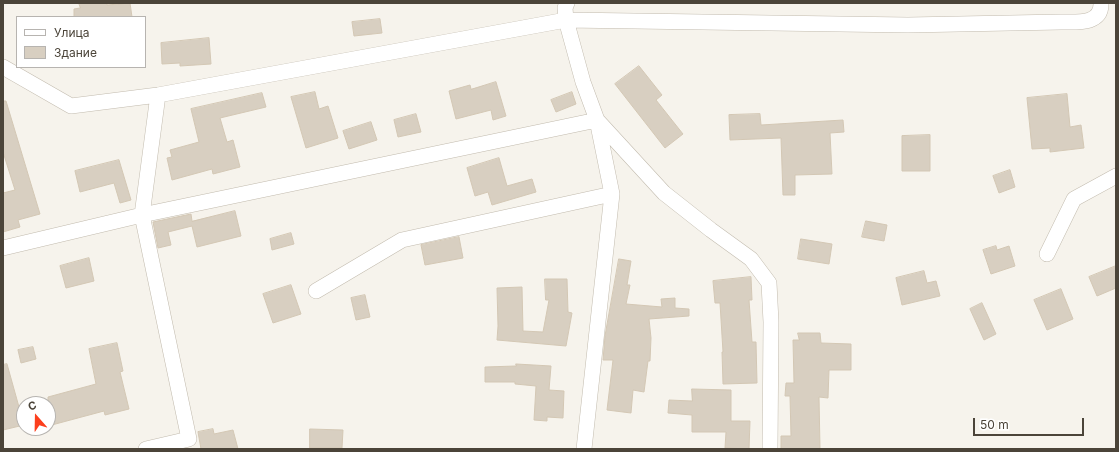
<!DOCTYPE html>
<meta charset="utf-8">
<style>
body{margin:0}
#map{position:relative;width:1119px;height:452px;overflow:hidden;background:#f6f3ec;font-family:Inter,sans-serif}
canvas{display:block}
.frame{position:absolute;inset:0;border:4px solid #4b4439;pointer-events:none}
.legend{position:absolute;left:16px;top:16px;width:130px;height:52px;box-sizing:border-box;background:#fff;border:1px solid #b7b4b0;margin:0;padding:5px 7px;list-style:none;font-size:12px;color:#4b4439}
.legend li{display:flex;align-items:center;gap:8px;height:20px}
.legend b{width:20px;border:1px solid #b7b4b0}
.north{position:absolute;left:16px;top:396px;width:40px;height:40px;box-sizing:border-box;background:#fff;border:1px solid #b7b4b0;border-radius:50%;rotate:340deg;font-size:11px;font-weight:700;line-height:16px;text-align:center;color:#4b4439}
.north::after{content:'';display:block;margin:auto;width:14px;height:18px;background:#fc3f1d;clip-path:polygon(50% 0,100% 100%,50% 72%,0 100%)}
.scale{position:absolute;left:973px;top:418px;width:111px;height:18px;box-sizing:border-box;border:2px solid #4b4439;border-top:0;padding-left:5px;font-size:12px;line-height:14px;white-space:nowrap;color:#4b4439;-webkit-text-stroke:3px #fff;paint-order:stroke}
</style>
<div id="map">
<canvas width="1119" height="452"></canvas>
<div class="frame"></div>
<ul class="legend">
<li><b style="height:5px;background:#fff"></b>Улица</li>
<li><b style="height:11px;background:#d8cfc1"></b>Здание</li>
</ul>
<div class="north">С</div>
<div class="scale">50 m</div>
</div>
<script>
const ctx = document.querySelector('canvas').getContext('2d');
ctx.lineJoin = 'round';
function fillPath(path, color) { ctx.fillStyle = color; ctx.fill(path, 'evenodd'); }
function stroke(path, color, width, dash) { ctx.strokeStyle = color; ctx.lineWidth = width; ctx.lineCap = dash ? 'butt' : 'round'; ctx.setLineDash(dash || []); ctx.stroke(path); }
const building = new Path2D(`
 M 79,3 L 107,3 L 107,5 L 130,3 L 132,17 L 74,17 L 74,9 L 80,8 Z
 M 380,19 L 382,33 L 354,36 L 352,22 Z
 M 209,38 L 211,64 L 180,66 L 180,63 L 162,64 L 161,43 Z
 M 639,66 L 662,95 L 656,100 L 683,134 L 665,148 L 615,84 Z
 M 496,82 L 506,116 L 493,120 L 491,110 L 456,119 L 449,91 L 470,85 L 471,89 Z
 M 315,92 L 319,109 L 328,106 L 338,138 L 306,148 L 291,97 Z
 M 572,92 L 576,104 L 556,112 L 551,100 Z
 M 262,93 L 266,107 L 220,118 L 227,142 L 233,140 L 240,167 L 213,174 L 212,169 L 172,180 L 167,158 L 172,157 L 170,150 L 199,142 L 191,109 Z
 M 1067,94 L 1070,127 L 1081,125 L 1084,148 L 1050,152 L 1050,148 L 1032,149 L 1027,98 Z
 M 3,101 L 6,101 L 40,214 L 18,220 L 20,227 L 3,232 L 3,193 L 15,190 L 3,152 Z
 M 416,114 L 421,132 L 398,137 L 394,120 Z
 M 760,114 L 761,125 L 843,120 L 844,132 L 830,133 L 832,174 L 795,175 L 795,195 L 783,195 L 781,138 L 730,140 L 729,115 Z
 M 371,122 L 377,140 L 349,149 L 343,131 Z
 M 930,135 L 930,171 L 902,171 L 902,136 Z
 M 499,158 L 507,186 L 532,179 L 536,192 L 492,205 L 488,192 L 475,196 L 467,168 Z
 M 119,160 L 131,200 L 120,203 L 114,183 L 80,192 L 75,171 Z
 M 1010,170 L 1015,187 L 999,193 L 993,176 Z
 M 235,211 L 241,236 L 197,247 L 192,226 L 168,232 L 171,245 L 158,248 L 153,222 L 191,214 L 192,221 Z
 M 866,221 L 887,225 L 884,241 L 862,237 Z
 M 291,233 L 294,244 L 272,250 L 270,239 Z
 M 459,237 L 463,258 L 425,265 L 421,245 Z
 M 801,239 L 832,244 L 829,264 L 798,259 Z
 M 996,246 L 997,250 L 1009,246 L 1015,266 L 991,274 L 983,250 Z
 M 89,258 L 94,281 L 66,288 L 60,266 Z
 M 619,259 L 631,261 L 627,285 L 630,285 L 626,304 L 662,307 L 661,299 L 675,298 L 675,308 L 689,309 L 689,316 L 649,319 L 651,338 L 650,361 L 648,361 L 644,392 L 633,390 L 631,413 L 607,410 L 613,360 L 603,360 L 605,336 Z
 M 1116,266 L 1116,288 L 1097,296 L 1089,277 Z
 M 924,271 L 927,283 L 936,281 L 940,296 L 902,305 L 896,278 Z
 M 751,277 L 752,300 L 749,300 L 752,342 L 756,342 L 757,383 L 723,384 L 722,352 L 723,352 L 720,303 L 715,303 L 713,281 Z
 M 545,279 L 567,279 L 568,312 L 572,313 L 566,346 L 497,340 L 498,326 L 497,288 L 522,287 L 523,331 L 543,332 L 549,300 L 546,300 Z
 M 291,285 L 301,314 L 273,323 L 263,294 Z
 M 1061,289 L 1073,319 L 1047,330 L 1034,300 Z
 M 365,295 L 370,317 L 356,320 L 351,298 Z
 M 982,303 L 996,334 L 984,340 L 970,309 Z
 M 798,333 L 820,333 L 821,343 L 851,344 L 851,370 L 829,370 L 828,398 L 819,397 L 820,449 L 781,449 L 781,436 L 791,436 L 790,396 L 785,396 L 786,383 L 794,383 L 793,340 L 799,340 Z
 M 117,343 L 123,371 L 120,372 L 129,409 L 105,415 L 104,411 L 48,426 L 48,397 L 96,384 L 89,349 Z
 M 33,347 L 36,359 L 21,363 L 18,350 Z
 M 7,364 L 24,425 L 3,430 L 3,365 Z
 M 516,364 L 551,366 L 549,390 L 564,391 L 563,418 L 547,417 L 547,421 L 534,420 L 536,386 L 515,384 L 515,382 L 485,382 L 485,367 L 516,366 Z
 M 692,389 L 731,390 L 731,421 L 750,421 L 749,449 L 725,448 L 726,432 L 692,432 L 692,415 L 668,413 L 669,400 L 692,401 Z
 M 213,429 L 214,434 L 233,430 L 238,449 L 201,449 L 198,432 Z
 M 310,429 L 343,430 L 342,448 L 310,448 Z`);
fillPath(building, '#d8cfc1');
stroke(building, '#d3c7b4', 1);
const minor = new Path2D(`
 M 567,3 L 565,8 L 566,20 L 583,82 L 597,120 L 664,193 L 711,230 L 751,259 L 769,283 L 771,322 L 770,449
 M 3,67 L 71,106 L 158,95 L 566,20 L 908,25 L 1061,22 C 1076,22 1102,25 1101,3
 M 3,248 L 142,215 L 597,120 L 612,194 L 584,449
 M 1047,254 L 1074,199 L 1116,176
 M 316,291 L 402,240 L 612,194
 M 146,449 L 189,439 L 142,215 L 158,95`);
stroke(minor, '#c2bbae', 16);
stroke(minor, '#fff', 15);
</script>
